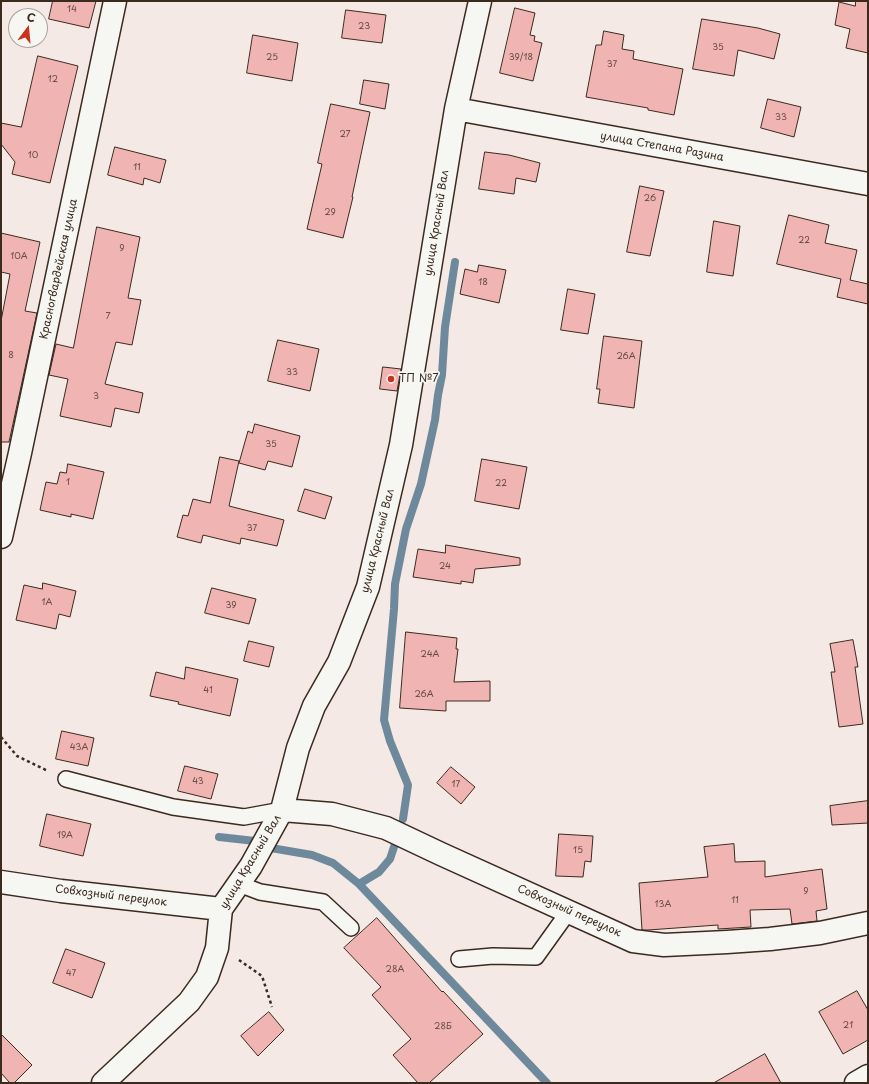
<!DOCTYPE html>
<meta charset="utf-8">
<style>
body{margin:0}
#map{position:relative;width:869px;height:1084px;overflow:hidden;background:#f5e9e5;font-family:"Playpen Sans",sans-serif}
canvas{display:block}
.frame{position:absolute;inset:0;border:2px solid #3b2a1e;pointer-events:none}
.north{position:absolute;left:8px;top:8px;width:40px;height:40px;box-sizing:border-box;background:#f6f6f2;border:1px solid #aba49d;border-radius:50%;rotate:16deg;font-size:11px;font-weight:700;line-height:16px;text-align:center;color:#3b2a1e}
.north::after{content:'';display:block;margin:auto;width:14px;height:18px;background:#c8321e;clip-path:polygon(50% 0,100% 100%,50% 72%,0 100%)}
</style>
<div id="map">
<canvas width="869" height="1084"></canvas>
<div class="frame"></div>
<div class="north">С</div>
</div>
<script>
const ctx = document.querySelector('canvas').getContext('2d');
ctx.lineJoin = 'round';
function stroke(path, color, width, dash) { ctx.strokeStyle = color; ctx.lineWidth = width; ctx.lineCap = dash ? 'butt' : 'round'; ctx.setLineDash(dash || []); ctx.stroke(path); }
function fillPath(path, color) { ctx.fillStyle = color; ctx.fill(path, 'evenodd'); }
function drawText(font, color, halo, rows, align = 'center') {
  ctx.font = font + ' "Playpen Sans",sans-serif'; ctx.lineWidth = 3.5; ctx.setLineDash([]); ctx.textBaseline = 'middle'; ctx.strokeStyle = halo; ctx.fillStyle = color; for (const [text, x, y, turn = 0] of rows) {
    ctx.save(); ctx.translate(x, y); ctx.rotate((+turn || 0) * Math.PI / 180); ctx.textAlign = isNaN(turn) ? turn : align; if (halo) ctx.strokeText(text, 0, 0); ctx.fillText(text, 0, 0); ctx.restore();
  }
}
stroke(new Path2D(`
 M 403,819 L 408,785 L 390,741 L 384,720 L 394,609 L 395,584 L 406,529 L 421,484 L 435,420 L 438,395 L 442,375 L 445,327 L 455,262
 M 219,837 L 255,841
 M 271,848 L 312,855 L 333,863 L 359,884 L 547,1083
 M 359,884 L 379,872 L 390,859 L 397,838`), '#6d899b', 8);
const building = new Path2D(`
 M 53,1 L 96,1 L 89,28 L 49,19 Z
 M 856,1 L 868,1 L 868,53 L 846,48 L 850,29 L 835,25 L 839,2 L 855,6 Z
 M 515,8 L 535,13 L 530,35 L 535,36 L 534,41 L 542,43 L 533,81 L 500,73 Z
 M 346,10 L 386,15 L 382,43 L 342,38 Z
 M 702,19 L 758,28 L 780,34 L 774,59 L 738,50 L 734,76 L 693,69 Z
 M 604,31 L 624,35 L 622,49 L 634,51 L 633,59 L 683,69 L 674,115 L 648,110 L 648,108 L 586,97 L 596,45 L 601,45 Z
 M 253,35 L 298,43 L 292,81 L 247,73 Z
 M 38,56 L 78,66 L 50,183 L 12,174 L 15,162 L 1,144 L 1,123 L 21,127 Z
 M 364,80 L 389,84 L 385,109 L 360,104 Z
 M 768,99 L 801,107 L 794,137 L 761,128 Z
 M 331,104 L 370,112 L 352,197 L 353,197 L 343,238 L 307,229 L 322,164 L 318,163 Z
 M 115,147 L 166,160 L 160,183 L 144,178 L 143,185 L 108,175 Z
 M 485,152 L 509,155 L 540,163 L 536,182 L 516,178 L 514,194 L 479,189 Z
 M 640,186 L 664,191 L 650,256 L 627,252 Z
 M 789,215 L 829,225 L 825,243 L 857,250 L 850,280 L 868,284 L 868,304 L 837,297 L 841,279 L 777,264 Z
 M 714,221 L 740,226 L 733,276 L 707,272 Z
 M 97,227 L 140,237 L 128,298 L 141,300 L 132,345 L 116,342 L 105,384 L 143,393 L 139,413 L 115,408 L 111,427 L 60,416 L 68,379 L 49,375 L 56,344 L 73,348 Z
 M 1,233 L 40,242 L 25,311 L 37,313 L 9,442 L 1,442 L 1,321 L 10,274 L 1,272 Z
 M 479,265 L 506,270 L 499,303 L 460,294 L 465,269 L 477,272 Z
 M 568,289 L 595,294 L 588,334 L 561,330 Z
 M 604,336 L 642,341 L 634,408 L 598,403 L 600,389 L 597,389 Z
 M 278,340 L 319,349 L 310,391 L 268,381 Z
 M 383,367 L 401,369 L 397,391 L 380,389 Z
 M 255,424 L 300,436 L 292,467 L 268,461 L 265,470 L 239,463 L 248,431 L 252,433 Z
 M 220,457 L 239,461 L 229,506 L 284,520 L 277,546 L 241,538 L 240,544 L 203,535 L 201,543 L 177,537 L 183,515 L 188,516 L 193,499 L 210,503 Z
 M 482,459 L 527,467 L 519,509 L 475,501 Z
 M 68,464 L 104,472 L 93,519 L 71,514 L 71,517 L 40,510 L 46,482 L 57,484 L 60,472 L 66,473 Z
 M 305,489 L 332,497 L 325,519 L 298,511 Z
 M 446,545 L 520,558 L 520,565 L 475,569 L 473,583 L 461,581 L 461,584 L 413,577 L 418,549 L 445,553 Z
 M 43,583 L 76,591 L 70,617 L 59,614 L 56,629 L 16,620 L 24,585 L 42,589 Z
 M 212,588 L 256,599 L 249,624 L 205,613 Z
 M 406,632 L 457,638 L 456,649 L 458,649 L 454,682 L 490,681 L 490,701 L 446,701 L 446,711 L 400,708 Z
 M 853,640 L 858,667 L 855,667 L 863,724 L 839,727 L 831,672 L 835,672 L 830,644 Z
 M 249,641 L 274,647 L 269,667 L 244,661 Z
 M 186,667 L 238,679 L 230,716 L 178,704 L 179,702 L 150,696 L 156,672 L 184,679 Z
 M 62,731 L 94,738 L 88,766 L 56,759 Z
 M 185,766 L 218,774 L 211,799 L 178,791 Z
 M 451,767 L 475,787 L 461,804 L 437,783 Z
 M 868,801 L 868,823 L 832,825 L 830,806 Z
 M 47,814 L 91,824 L 83,856 L 40,846 Z
 M 559,834 L 593,836 L 591,862 L 585,861 L 583,877 L 556,876 Z
 M 734,844 L 735,862 L 765,861 L 765,877 L 822,869 L 827,909 L 816,911 L 817,921 L 792,924 L 790,909 L 750,910 L 751,927 L 718,929 L 718,925 L 648,930 L 642,930 L 639,883 L 708,877 L 704,847 Z
 M 377,918 L 442,992 L 443,991 L 483,1034 L 429,1083 L 418,1083 L 393,1055 L 411,1039 L 372,995 L 381,987 L 344,948 Z
 M 66,949 L 105,963 L 92,998 L 53,983 Z
 M 857,991 L 868,1010 L 868,1040 L 843,1054 L 819,1012 Z
 M 269,1012 L 284,1030 L 258,1056 L 241,1036 Z
 M 1,1034 L 32,1065 L 14,1083 L 10,1083 L 1,1073 Z
 M 765,1054 L 781,1083 L 714,1083 Z`);
fillPath(building, '#f0b4b3');
stroke(building, '#3b2a1e', 1);
const service = new Path2D(`
 M 66,779 L 173,807 L 244,817 L 282,810
 M 239,884 L 260,892 L 323,902 L 351,928
 M 459,959 L 493,956 L 536,957 L 569,911`);
const minor = new Path2D(`
 M 456,109 L 868,184
 M 1,537 L 20,453 L 115,1
 M 282,810 L 332,814 L 386,828 L 441,854 L 633,941 L 664,945 L 727,942 L 770,939 L 820,933 L 868,923
 M 1,882 L 61,891 L 221,909
 M 103,1083 L 189,1002 L 207,977 L 217,948 L 221,909 L 251,866 L 282,810 L 298,748 L 314,706 L 339,662 L 368,587 L 401,445 L 456,109 L 480,1
 M 856,1083 L 868,1076`);
stroke(service, '#3b2a1e', 18);
stroke(minor, '#3b2a1e', 25);
stroke(new Path2D(`
 M 1,737 L 17,756 L 48,771
 M 239,960 L 262,976 L 272,1007`), '#3b2a1e', 2.5, [3, 3]);
stroke(service, '#f6f6f2', 15);
stroke(minor, '#f6f6f2', 22);
for (const [x, y, r, color] of [
 [391,379,4,"#c8321e"]
]) { const dot = new Path2D(); dot.arc(x, y, r, 0, 2 * Math.PI); ctx.fillStyle = color; ctx.fill(dot); stroke(dot, '#f6f6f2', 1.5); }
drawText('9px', '#684c43', null, [
 ["14",72,10],
 ["23",364,27],
 ["35",718,48],
 ["25",272,58],
 ["39/18",521,58],
 ["37",612,65],
 ["12",53,80],
 ["33",781,118],
 ["27",345,135],
 ["10",33,156],
 ["11",137,168],
 ["26",650,199],
 ["29",330,213],
 ["22",804,241],
 ["9",122,249],
 ["10А",19,257],
 ["18",483,283],
 ["7",108,317],
 ["8",11,356],
 ["26А",626,357],
 ["33",292,373],
 ["3",96,397],
 ["35",271,445],
 ["1",68,483],
 ["22",501,484],
 ["37",252,529],
 ["24",445,567],
 ["1А",47,603],
 ["39",231,606],
 ["24А",430,655],
 ["41",208,691],
 ["26А",424,695],
 ["43А",79,748],
 ["43",198,782],
 ["17",456,785],
 ["19А",65,836],
 ["15",578,851],
 ["9",806,892],
 ["11",735,901],
 ["13А",663,905],
 ["28А",395,970],
 ["47",71,974],
 ["21",848,1026],
 ["28Б",443,1027]
]);
drawText('11px', '#3b2a1e', '#f6f6f2', [
 ["улица Степана Разина",662,147,10],
 ["улица Красный Вал",437,223,-81],
 ["Красногвардейская улица",59,269,-78],
 ["улица Красный Вал",378,541,-76],
 ["улица Красный Вал",251,862,-59],
 ["Совхозный переулок",111,896,7],
 ["Совхозный переулок",569,911,24]
]);
drawText('11px', '#3b2a1e', '#f6f6f2', [
 ["ТП №7",399,379]
], 'left');
</script>
